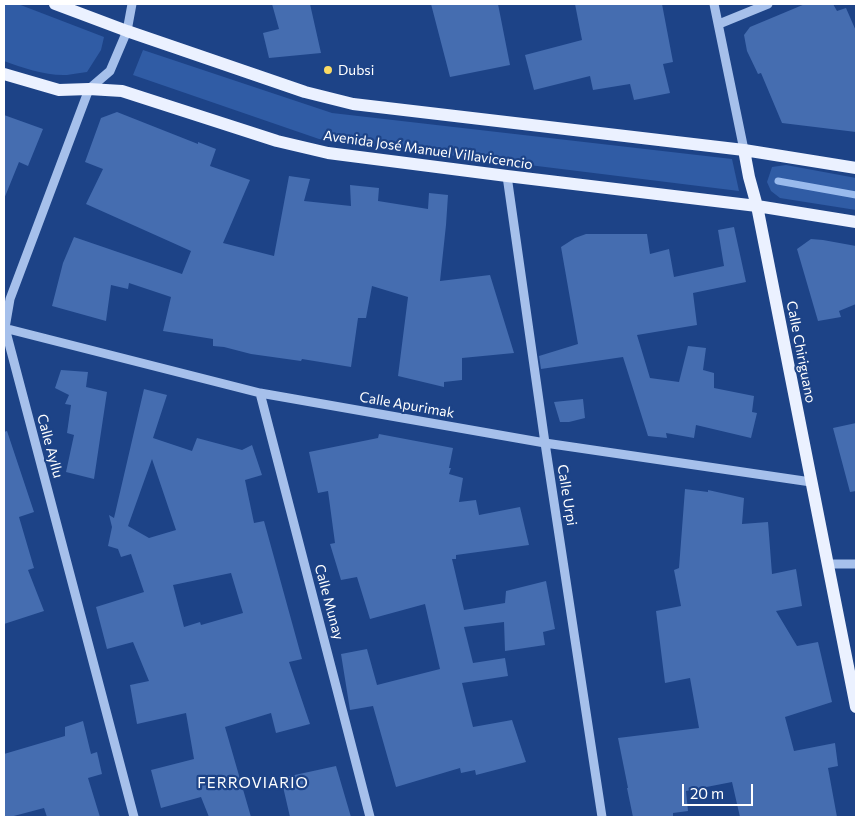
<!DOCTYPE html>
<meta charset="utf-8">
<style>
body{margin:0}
#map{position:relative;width:860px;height:821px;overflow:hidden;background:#1d4387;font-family:Commissioner,sans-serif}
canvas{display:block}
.frame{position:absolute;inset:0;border:5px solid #fff;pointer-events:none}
.scale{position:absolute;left:682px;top:784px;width:71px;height:22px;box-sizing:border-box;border:2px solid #fff;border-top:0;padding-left:6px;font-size:15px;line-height:18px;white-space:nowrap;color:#fff;-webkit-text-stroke:4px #1d4387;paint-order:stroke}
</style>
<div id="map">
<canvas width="860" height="821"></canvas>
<div class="frame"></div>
<div class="scale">20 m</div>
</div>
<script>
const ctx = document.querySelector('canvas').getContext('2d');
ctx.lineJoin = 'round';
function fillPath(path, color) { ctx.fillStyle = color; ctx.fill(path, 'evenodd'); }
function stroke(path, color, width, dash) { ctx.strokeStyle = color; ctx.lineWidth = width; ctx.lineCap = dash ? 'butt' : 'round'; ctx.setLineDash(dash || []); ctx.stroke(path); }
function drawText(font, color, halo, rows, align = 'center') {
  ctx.font = font + ' Commissioner,sans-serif'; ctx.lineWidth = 4.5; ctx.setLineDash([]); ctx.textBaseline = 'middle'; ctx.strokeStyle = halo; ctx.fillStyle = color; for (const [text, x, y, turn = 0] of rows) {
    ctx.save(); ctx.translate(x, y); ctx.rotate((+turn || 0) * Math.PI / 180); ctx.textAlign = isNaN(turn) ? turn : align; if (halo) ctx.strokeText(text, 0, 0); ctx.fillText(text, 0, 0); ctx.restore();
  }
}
fillPath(new Path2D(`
 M 4,4 L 18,4 L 104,37 L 101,50 L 87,72 C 80,73 73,74 67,75 C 46,76 23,68 4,61 Z
 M 143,50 L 332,113 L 732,159 L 739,191 L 319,139 L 133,75 Z
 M 786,165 L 856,178 L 856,210 L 780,198 L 771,191 L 767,182 L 772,167 Z`), '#305ca5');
stroke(new Path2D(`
 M 778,181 L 856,195`), '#99baed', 7);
fillPath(new Path2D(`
 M 272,4 L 310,4 L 321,53 L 269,58 L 263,33 L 279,29 Z
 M 431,4 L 498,4 L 510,65 L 450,77 Z
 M 575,4 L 662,4 L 673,62 L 663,64 L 670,93 L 634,100 L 630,84 L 593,90 L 590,76 L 534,90 L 525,55 L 582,40 Z
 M 805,4 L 833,4 L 837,11 L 846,8 L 856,31 L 856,132 L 782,123 L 761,73 L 758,74 L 747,51 L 744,35 L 750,27 Z
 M 117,112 L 198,144 L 198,142 L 216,149 L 210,166 L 250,180 L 223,243 L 274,256 L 289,176 L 310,179 L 304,201 L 351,206 L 350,185 L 379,188 L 378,201 L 428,209 L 429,193 L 448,195 L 446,225 L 440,281 L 490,275 L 514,353 L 462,358 L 462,380 L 444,382 L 444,387 L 398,376 L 408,297 L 372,286 L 366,318 L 358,318 L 351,367 L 302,359 L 301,361 L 251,354 L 224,347 L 213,346 L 213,339 L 163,331 L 171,297 L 129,283 L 128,289 L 111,285 L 106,321 L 52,306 L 63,263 L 74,237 L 182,274 L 191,251 L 86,204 L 103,169 L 85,162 L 101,118 Z
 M 4,115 L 43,129 L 28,166 L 19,162 L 4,199 Z
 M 734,227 L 746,282 L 693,293 L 697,325 L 637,335 L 650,378 L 679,382 L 688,346 L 706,348 L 703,370 L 714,373 L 714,388 L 754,396 L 752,412 L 757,413 L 751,438 L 696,425 L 694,438 L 666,433 L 667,438 L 648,436 L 623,357 L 541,369 L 539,356 L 578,344 L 561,247 L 575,238 L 586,234 L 647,234 L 650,254 L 669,249 L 674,277 L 724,266 L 718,230 Z
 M 811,239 L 823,240 L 856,246 L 856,304 L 839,311 L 841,317 L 818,321 L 797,249 Z
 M 61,370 L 88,372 L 86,387 L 107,392 L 94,479 L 66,472 L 74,435 L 67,433 L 71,405 L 65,404 L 69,395 L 55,388 Z
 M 144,389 L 167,395 L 153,438 L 192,451 L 197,438 L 242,450 L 252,445 L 262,475 L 245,480 L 254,523 L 264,521 L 302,659 L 289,662 L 310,724 L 276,733 L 271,713 L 225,727 L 251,817 L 209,817 L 201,797 L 161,808 L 151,770 L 194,759 L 186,713 L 137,724 L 130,685 L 149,681 L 133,642 L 107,649 L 96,607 L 144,592 L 131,554 L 121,557 L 118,549 L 108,546 L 112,527 L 109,515 L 114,518 ZM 152,459 L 176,530 L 149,538 L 128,526 ZM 231,573 L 243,613 L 201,625 L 200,622 L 184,627 L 173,585 Z
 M 583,399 L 585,418 L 569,422 L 560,422 L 554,402 Z
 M 856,423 L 856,491 L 850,492 L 833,428 Z
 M 7,431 L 34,512 L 19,517 L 34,568 L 28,570 L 44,611 L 4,624 L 4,432 Z
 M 379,434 L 453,448 L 449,468 L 451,468 L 449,474 L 463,478 L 459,502 L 476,500 L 479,515 L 520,507 L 529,545 L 456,555 L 456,559 L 452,559 L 464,610 L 505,603 L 506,591 L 546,581 L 555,629 L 543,632 L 545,645 L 505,651 L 504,622 L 464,627 L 473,663 L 505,658 L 508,676 L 462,683 L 473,727 L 512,720 L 526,762 L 476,775 L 475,770 L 461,773 L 460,768 L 396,787 L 373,706 L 350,710 L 341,654 L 367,649 L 377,685 L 440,669 L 425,604 L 370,619 L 357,577 L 341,580 L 330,544 L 335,543 L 328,491 L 318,493 L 309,452 L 378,438 Z
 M 685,489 L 708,492 L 708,490 L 744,498 L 742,524 L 768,522 L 772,574 L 796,569 L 802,606 L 776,611 L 797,646 L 818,642 L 832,702 L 785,717 L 794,751 L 835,743 L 838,766 L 828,768 L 837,817 L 740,817 L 732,782 L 686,791 L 688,811 L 673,813 L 673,817 L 633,817 L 627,788 L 628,788 L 618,738 L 699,728 L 690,678 L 665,683 L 656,611 L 681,606 L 674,570 L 679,568 Z
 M 83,721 L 91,754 L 97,752 L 102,774 L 88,778 L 100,817 L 47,817 L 44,808 L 10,817 L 4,817 L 4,754 L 65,736 L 65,727 Z
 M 336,766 L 351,817 L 290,817 L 281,778 Z`), '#456db0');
stroke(new Path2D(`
 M 132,4 L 127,31 L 110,71 L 89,89 L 10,299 L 5,328 L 134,817
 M 714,4 L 744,150
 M 719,24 L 768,4
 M 507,176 L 545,443 L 602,817
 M 4,328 L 260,393 L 545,443 L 811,482
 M 260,393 L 370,817
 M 827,564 L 856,564`), '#a6c0eb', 9);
stroke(new Path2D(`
 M 55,4 L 127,31 L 305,92 L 353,104 L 744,150 L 856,168
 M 4,74 L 59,90 L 89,89 L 122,91 L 277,141 L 328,153 L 507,176 L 757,206 L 856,222
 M 744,150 L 749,177 L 757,206 L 856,707`), '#ebf1ff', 12);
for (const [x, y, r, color] of [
 [328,70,5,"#fbdb64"]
]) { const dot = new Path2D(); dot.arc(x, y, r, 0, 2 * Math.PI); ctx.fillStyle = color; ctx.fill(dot); stroke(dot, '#1d4387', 2); }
drawText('14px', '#fff', '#1d4387', [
 ["Dubsi",338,70]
], 'left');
drawText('14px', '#fff', '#1d4387', [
 ["Avenida José Manuel Villavicencio",428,150,8],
 ["Calle Chiriguano",801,352,79],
 ["Calle Apurimak",407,405,10],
 ["Calle Ayllu",50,446,75],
 ["Calle Urpi",567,495,81],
 ["Calle Munay",329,602,75]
]);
ctx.letterSpacing = '1px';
drawText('15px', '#fff', '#1d4387', [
 ["FERROVIARIO",253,783]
]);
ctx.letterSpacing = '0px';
</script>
